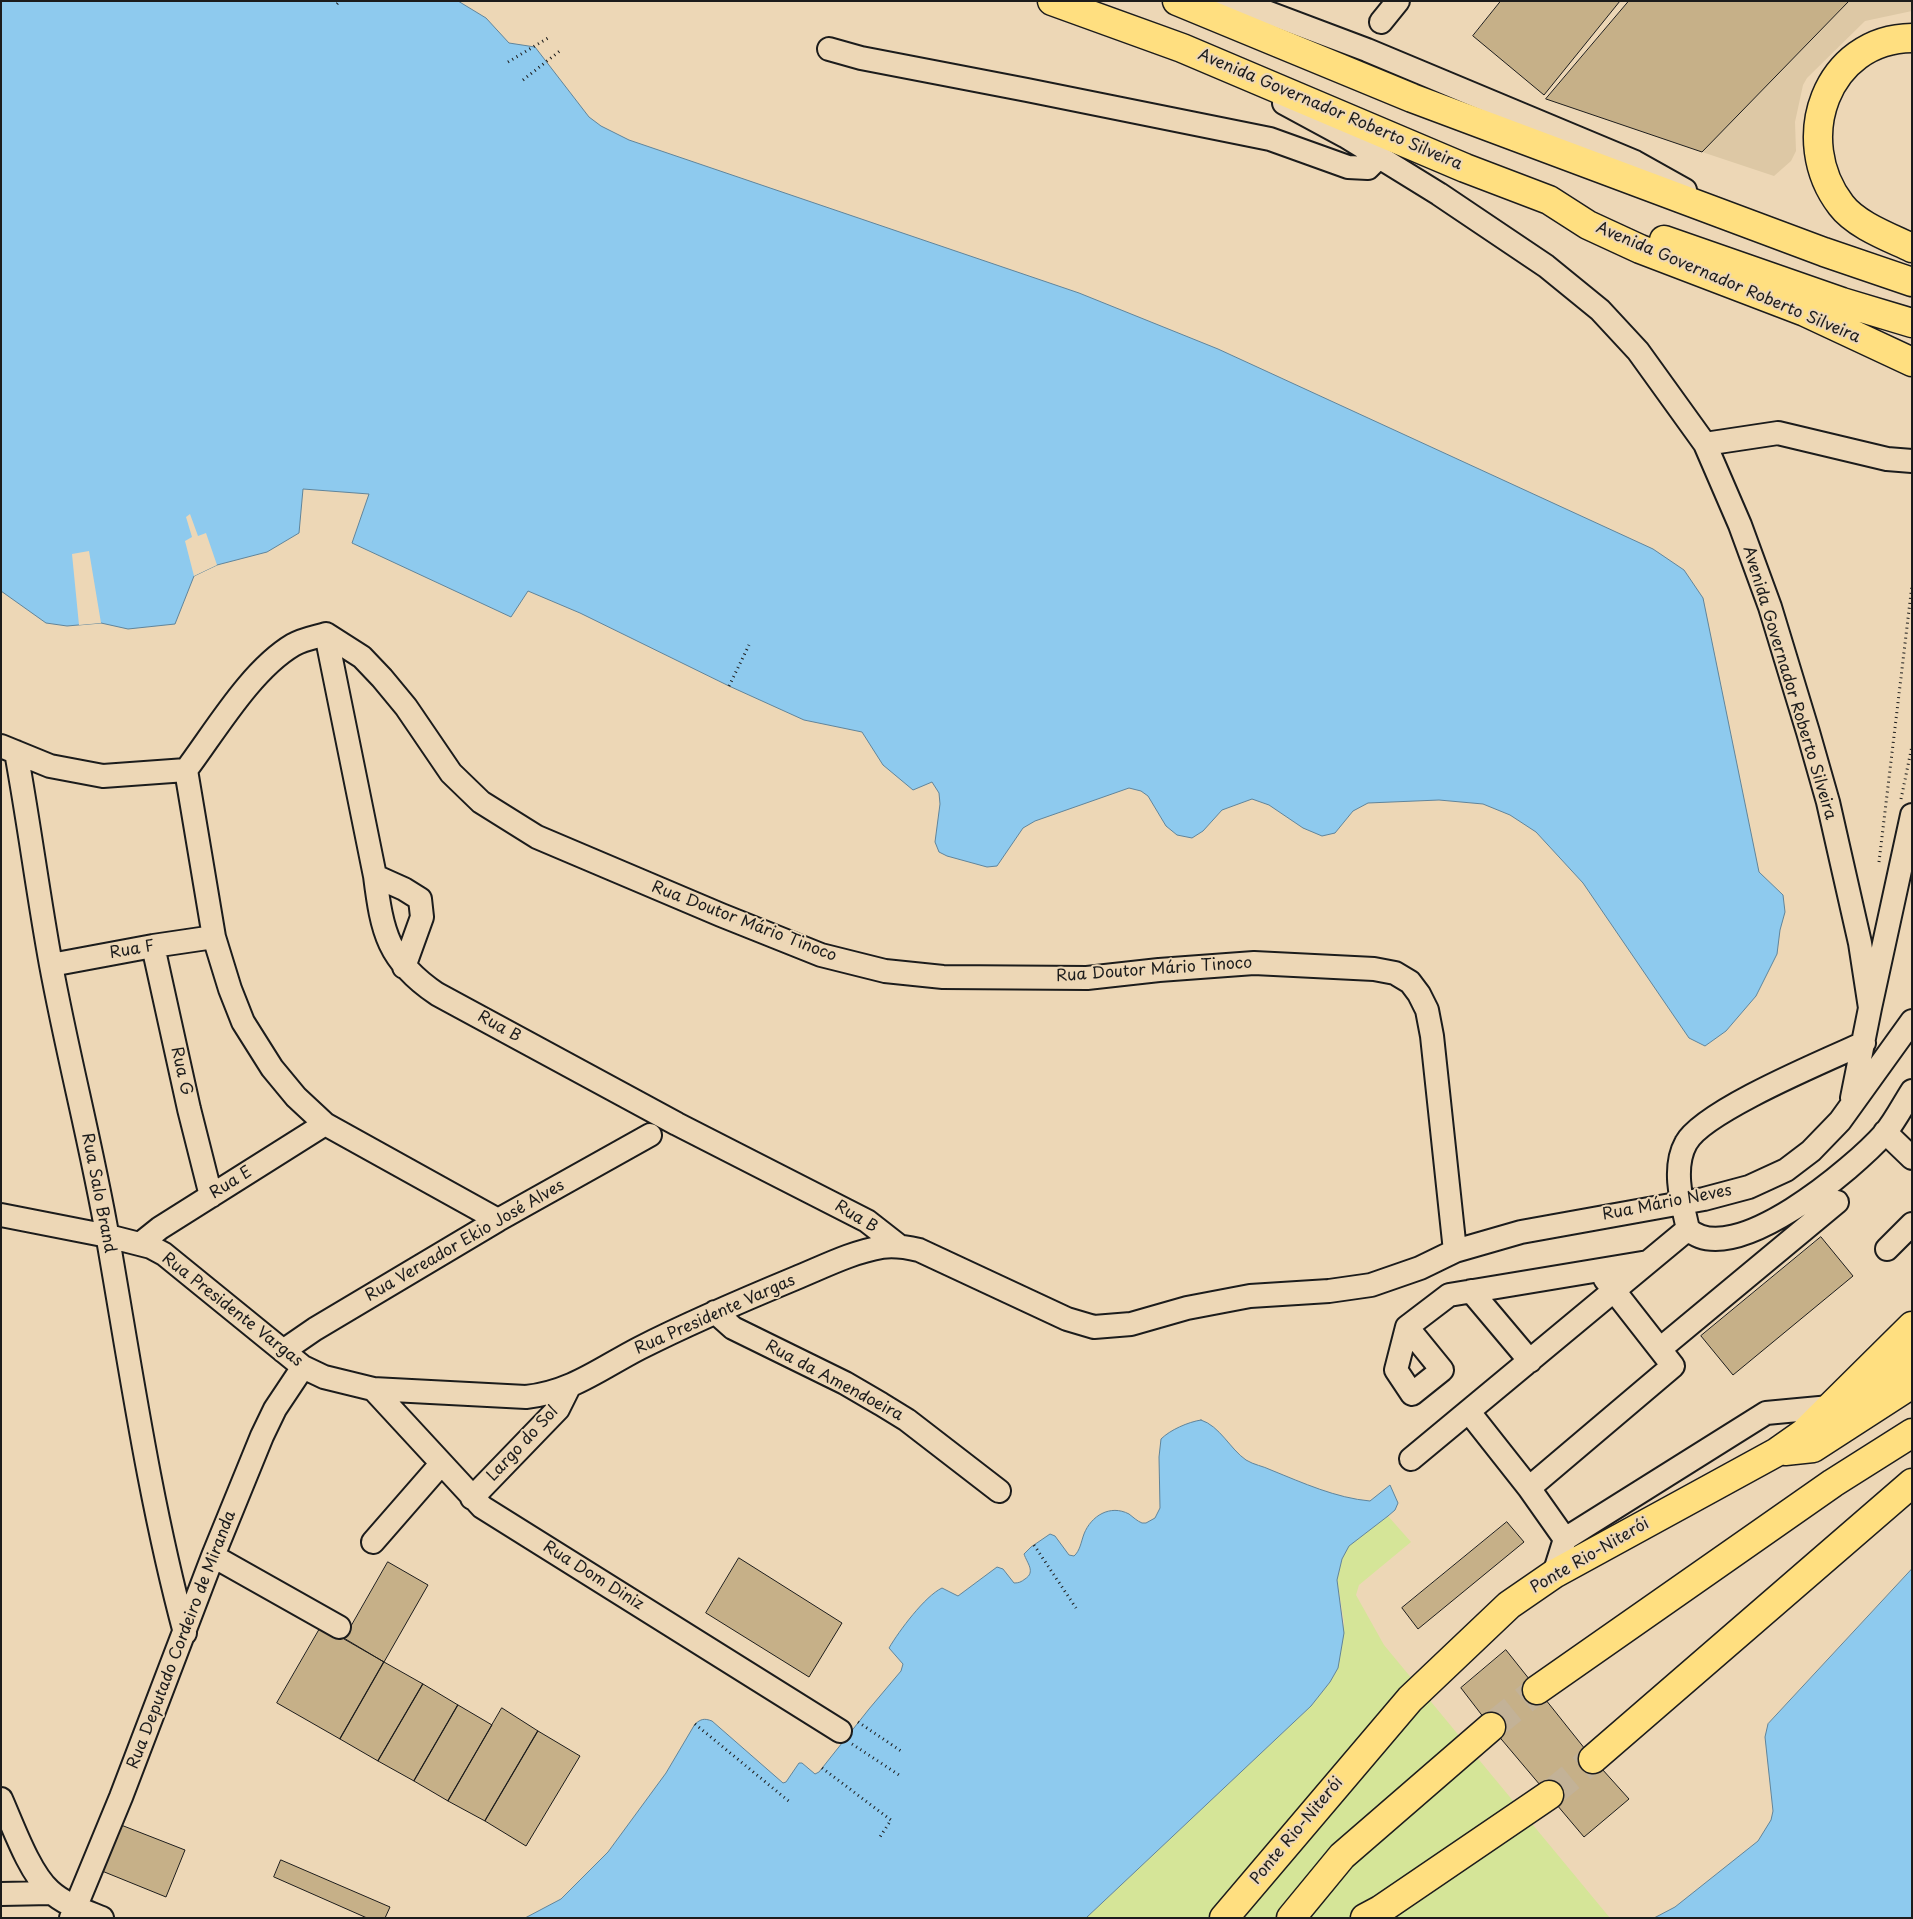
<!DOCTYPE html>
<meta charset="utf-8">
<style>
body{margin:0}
#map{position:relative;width:1913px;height:1919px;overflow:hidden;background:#edd7b6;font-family:"Playpen Sans",sans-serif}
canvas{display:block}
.frame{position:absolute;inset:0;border:2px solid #1c1c1c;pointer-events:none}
</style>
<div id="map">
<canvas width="1913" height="1919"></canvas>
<div class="frame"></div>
</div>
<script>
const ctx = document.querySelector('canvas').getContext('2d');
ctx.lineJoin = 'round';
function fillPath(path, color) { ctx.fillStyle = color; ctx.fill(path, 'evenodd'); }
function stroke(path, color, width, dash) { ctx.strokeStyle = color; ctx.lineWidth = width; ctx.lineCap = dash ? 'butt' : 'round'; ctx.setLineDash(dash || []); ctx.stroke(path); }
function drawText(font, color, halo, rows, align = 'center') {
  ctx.font = font + ' "Playpen Sans",sans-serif'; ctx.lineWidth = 4; ctx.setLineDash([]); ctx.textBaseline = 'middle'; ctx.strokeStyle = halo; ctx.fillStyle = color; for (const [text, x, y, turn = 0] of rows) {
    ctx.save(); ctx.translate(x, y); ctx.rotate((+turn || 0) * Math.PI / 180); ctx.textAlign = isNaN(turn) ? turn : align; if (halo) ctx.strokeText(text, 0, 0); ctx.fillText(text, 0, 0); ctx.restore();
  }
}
fillPath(new Path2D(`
 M 1849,1 L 1912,1 L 1912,11 L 1865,21 L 1807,78 L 1803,85 L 1795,122 L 1796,151 L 1791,161 L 1774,176 L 1702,152 Z`), '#ddc8a5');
fillPath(new Path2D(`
 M 1388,1516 L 1411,1542 L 1359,1585 L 1356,1595 L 1384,1645 L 1610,1918 L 1086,1918 L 1311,1706 L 1330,1682 L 1338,1668 L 1344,1622 L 1337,1580 L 1342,1559 L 1349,1546 Z`), '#d5e598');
const water = new Path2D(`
 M 1,1 L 458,1 L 486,18 L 509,43 L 535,47 L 589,117 L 601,126 L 629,140 L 1079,293 L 1218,349 L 1653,549 L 1684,570 L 1703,598 L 1759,872 L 1783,895 L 1785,912 L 1780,930 L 1777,954 L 1756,996 L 1726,1031 L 1705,1046 L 1689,1038 L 1583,883 L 1536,832 L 1510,815 L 1483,804 L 1439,800 L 1368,803 L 1353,811 L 1335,833 L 1322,836 L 1303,828 L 1269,805 L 1252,799 L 1222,810 L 1203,831 L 1192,838 L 1177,835 L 1166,826 L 1148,796 L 1141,791 L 1129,788 L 1035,821 L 1023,828 L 997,866 L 987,867 L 947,856 L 939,852 L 935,842 L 940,804 L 939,793 L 932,782 L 913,790 L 883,765 L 862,732 L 804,720 L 729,686 L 580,613 L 528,591 L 511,617 L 352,543 L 369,494 L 303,489 L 299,533 L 267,552 L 217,565 L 194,576 L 175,624 L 128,629 L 101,623 L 67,626 L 46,623 L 1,591 Z
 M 1201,1420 C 1220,1426 1230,1449 1246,1460 C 1254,1465 1263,1466 1271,1470 C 1303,1483 1336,1498 1370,1501 L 1390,1485 L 1398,1503 L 1395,1510 L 1388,1516 L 1349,1546 L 1342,1559 L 1337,1580 L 1344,1633 L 1338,1668 L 1330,1682 L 1311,1706 L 1086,1918 L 525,1918 L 561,1899 L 608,1852 L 666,1773 L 695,1724 C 701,1719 704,1718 712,1721 L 783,1783 L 786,1782 L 799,1763 L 802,1763 L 815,1774 L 819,1772 L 869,1709 L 901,1671 L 903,1664 L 889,1648 C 899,1631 925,1596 942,1588 L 958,1596 L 997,1567 L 1003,1569 L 1014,1583 C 1019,1583 1021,1582 1025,1579 C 1036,1572 1027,1563 1024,1554 L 1031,1547 L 1050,1534 L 1055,1536 L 1069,1555 L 1074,1556 C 1080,1551 1081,1542 1084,1534 C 1091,1516 1110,1504 1129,1514 C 1133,1517 1137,1521 1142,1523 L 1146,1523 L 1155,1518 L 1160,1508 L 1159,1457 L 1161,1439 C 1170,1430 1188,1422 1201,1420 Z
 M 1912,1569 L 1912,1918 L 1654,1918 L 1675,1907 L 1758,1841 L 1771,1820 L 1773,1811 L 1765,1737 L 1768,1724 Z`);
fillPath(water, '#8ecaee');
stroke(water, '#60849a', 1);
fillPath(new Path2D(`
 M 190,514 L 198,536 L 206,533 L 217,565 L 194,576 L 185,541 L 192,537 L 186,517 Z
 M 89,551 L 101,623 L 79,625 L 72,554 Z`), '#edd7b6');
const building = new Path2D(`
 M 1501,1 L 1620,1 L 1544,95 L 1473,36 Z
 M 1629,1 L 1849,1 L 1702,152 L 1546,99 Z
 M 1821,1237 L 1853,1276 L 1733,1375 L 1701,1336 Z
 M 1507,1522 L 1524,1542 L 1418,1629 L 1402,1608 Z
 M 739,1558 L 842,1623 L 809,1677 L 706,1613 Z
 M 388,1562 L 428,1585 L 384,1662 L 344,1639 Z
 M 322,1625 L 384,1662 L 340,1739 L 277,1703 Z
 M 1506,1650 L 1593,1759 L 1629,1799 L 1584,1837 L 1491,1727 L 1461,1688 Z
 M 384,1662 L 423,1684 L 378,1761 L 340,1739 Z
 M 423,1684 L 458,1705 L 414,1781 L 378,1761 Z
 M 458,1705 L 492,1725 L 448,1801 L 414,1781 Z
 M 502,1708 L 538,1731 L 485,1821 L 448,1801 Z
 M 538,1731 L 580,1756 L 526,1846 L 485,1821 Z
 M 121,1825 L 185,1850 L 166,1897 L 102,1871 Z
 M 281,1860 L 390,1907 L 385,1918 L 367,1918 L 274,1877 Z`);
fillPath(building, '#c6b088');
stroke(building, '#1c1c1c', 1);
stroke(new Path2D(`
 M 1491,1727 L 1537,1690
 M 1549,1795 L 1593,1759`), '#c3b297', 28, [28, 14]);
const minor = new Path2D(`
 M 1219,1 L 1253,7 L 1367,50 L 1635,162 L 1685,190
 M 1381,22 L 1398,1
 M 829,49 L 861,58 L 1027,90 L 1270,139 L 1348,167 L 1368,168 L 1379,157
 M 1284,103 L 1345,136 L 1439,194 L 1546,266 L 1600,310 L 1638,351 L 1705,444 L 1740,525 L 1770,607 L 1808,732 L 1828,802 L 1860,943 L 1870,1008
 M 1705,444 L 1778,433 L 1887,459 L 1912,461
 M 326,634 L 375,876 C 382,932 388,961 437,994 L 677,1124 L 867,1221 L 899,1246
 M 1,746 L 50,766 L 103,776 L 186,770 C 216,730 251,670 293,645 C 303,639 316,637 326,634 L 362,657 L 382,678 L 406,707 L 451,773 L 481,802 L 537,837 L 721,915 L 821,955 L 885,971 L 943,977 L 1087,978 L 1159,970 L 1254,963 L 1374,969 L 1395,973 L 1410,982 L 1419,994 L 1427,1010 L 1432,1036 L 1455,1251
 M 16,752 C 29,823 38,894 51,965 C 68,1057 92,1147 108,1239 C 131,1371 150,1503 185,1633
 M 186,770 L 214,937 L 230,989 L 243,1022 L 272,1068 L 296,1097 L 325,1124 L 498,1220
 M 375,876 L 404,889 L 420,899 L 422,917 L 404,967
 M 153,946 L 189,1109 L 211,1196
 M 51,965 L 153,946 L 214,937
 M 1864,1043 C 1827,1060 1703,1111 1686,1143 C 1672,1168 1682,1203 1688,1229 C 1733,1271 1855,1167 1885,1133 C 1895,1121 1903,1105 1912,1091
 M 1852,1098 L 1870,1008 L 1912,815
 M 1885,1132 L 1912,1158
 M 1,1215 L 108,1236 L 151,1247 L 164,1254 L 303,1367 L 324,1377 L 373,1389 L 526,1397 C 572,1392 601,1368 640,1348 C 691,1322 743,1300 796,1278 C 823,1267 852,1252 882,1247 C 895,1245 906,1247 919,1250 L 1067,1319 L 1094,1327 L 1131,1324 L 1187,1308 L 1250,1296 L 1329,1291 L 1371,1285 L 1420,1268 L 1455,1251 L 1521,1232 L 1704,1199 L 1749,1187 L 1786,1170 L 1811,1151 L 1840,1121 L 1912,1021
 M 140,1244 L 160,1228 L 325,1124
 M 1887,1249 L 1912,1224
 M 1471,1291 L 1530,1361
 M 715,1312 L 733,1328 L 845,1383 L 881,1404 L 907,1420 L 999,1491
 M 1407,1327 L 1442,1370 L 1412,1394 L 1396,1370 L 1407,1327 L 1449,1295 L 1648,1262
 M 1660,1349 L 1837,1202
 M 283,1351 L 315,1329 L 498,1220 L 650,1135
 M 373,1389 L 482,1507 L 840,1731
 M 1469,1412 L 1529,1488 L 1565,1539
 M 1411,1459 L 1688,1229
 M 1529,1488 L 1673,1366 L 1605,1279
 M 472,1498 L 558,1409 L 569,1387
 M 373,1542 L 441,1464
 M 213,1556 L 339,1627
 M 1554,1574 L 1565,1539 L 1766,1413 L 1830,1407
 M 1,1799 C 13,1826 29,1872 50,1891 C 64,1904 85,1911 102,1918
 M 1,1894 L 51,1893
 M 71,1918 L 121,1797 L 213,1556 L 262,1436 L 275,1409 L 303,1367`);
const highway = new Path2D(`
 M 1052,1 L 1182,48 L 1465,168 L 1549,200 L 1588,225 L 1640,249 L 1805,312 L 1912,362
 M 1177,1 L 1412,98 L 1824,252 L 1912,282
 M 1912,38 C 1826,39 1791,140 1841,205 C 1856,225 1889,237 1912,248
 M 1664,240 L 1842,302 L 1912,323
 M 1857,1397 L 1912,1360
 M 1785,1451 L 1813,1448 L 1912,1384
 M 1537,1690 L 1833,1483 L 1912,1433
 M 1593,1759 L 1912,1483
 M 1224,1918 L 1410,1699 L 1509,1605 L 1554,1574 L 1777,1452 L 1804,1433 L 1912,1326
 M 1291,1918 L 1342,1856 L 1491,1727
 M 1365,1918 L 1380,1910 L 1549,1795`);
stroke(minor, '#1c1c1c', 26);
stroke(highway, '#1c1c1c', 31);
stroke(new Path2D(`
 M 337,4 L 340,1
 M 508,62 L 548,38
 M 523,80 L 561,50
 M 729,686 L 749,645
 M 1901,799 L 1912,746
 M 1879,862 L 1912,585
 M 1034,1545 L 1076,1608
 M 858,1722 L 901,1751
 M 695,1724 L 791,1803
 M 852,1744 L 902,1777
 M 822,1768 L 891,1820 L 880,1837`), '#1c1c1c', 3, [1, 4]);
stroke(minor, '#edd7b6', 22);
stroke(highway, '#ffdf80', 28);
drawText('16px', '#1c1c1c', '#edd7b6', [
 ["Avenida Governador Roberto Silveira",1330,110,23],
 ["Avenida Governador Roberto Silveira",1728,283,23],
 ["Avenida Governador Roberto Silveira",1789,683,73],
 ["Rua Doutor Mário Tinoco",744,922,21],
 ["Rua F",132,950,-10],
 ["Rua Doutor Mário Tinoco",1154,970,-4],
 ["Rua B",499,1027,29],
 ["Rua G",181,1071,77],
 ["Rua E",231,1183,-32],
 ["Rua Salo Brand",98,1193,79],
 ["Rua Mário Neves",1667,1203,-11],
 ["Rua B",856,1217,31],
 ["Rua Vereador Ekio José Alves",465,1241,-30],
 ["Rua Presidente Vargas",232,1310,38],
 ["Rua Presidente Vargas",715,1315,-24],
 ["Rua da Amendoeira",834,1381,28],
 ["Largo do Sol",523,1444,-47],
 ["Ponte Rio-Niterói",1590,1556,-30],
 ["Rua Dom Diniz",593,1576,32],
 ["Rua Deputado Cordeiro de Miranda",182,1640,-69],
 ["Ponte Rio-Niterói",1297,1831,-50]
]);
</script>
